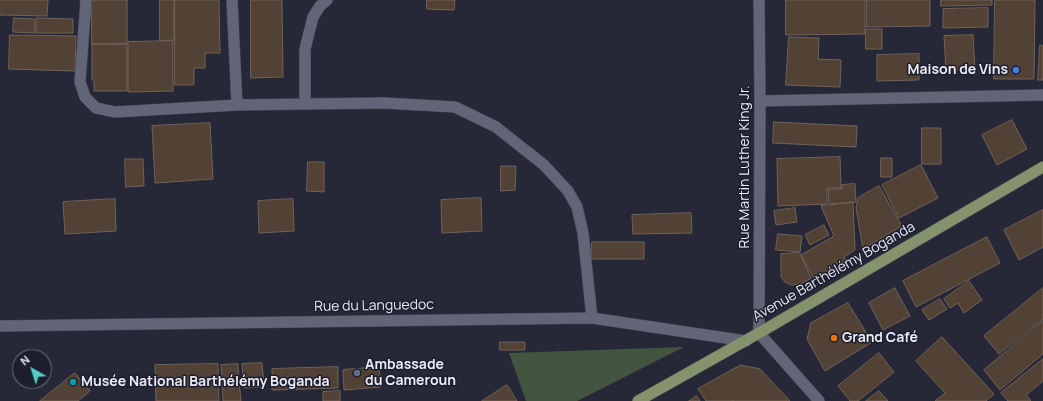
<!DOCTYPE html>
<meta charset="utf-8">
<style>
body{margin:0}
#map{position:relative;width:1043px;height:401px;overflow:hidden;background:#262838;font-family:Manrope,sans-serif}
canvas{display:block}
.north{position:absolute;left:12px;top:349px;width:40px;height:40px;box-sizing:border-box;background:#1c1e2d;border:1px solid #6f707e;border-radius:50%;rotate:321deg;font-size:11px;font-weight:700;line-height:16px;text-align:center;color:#ebecf7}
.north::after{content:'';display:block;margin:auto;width:14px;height:18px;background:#54cdc6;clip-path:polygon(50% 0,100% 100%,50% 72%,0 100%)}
</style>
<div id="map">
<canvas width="1043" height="401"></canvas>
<div class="north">N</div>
</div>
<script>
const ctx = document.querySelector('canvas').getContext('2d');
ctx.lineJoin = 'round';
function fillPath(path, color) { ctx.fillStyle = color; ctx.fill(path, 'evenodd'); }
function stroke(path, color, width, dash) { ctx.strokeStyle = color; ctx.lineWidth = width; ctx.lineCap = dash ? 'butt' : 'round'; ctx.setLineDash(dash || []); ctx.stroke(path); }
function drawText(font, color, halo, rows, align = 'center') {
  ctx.font = font + ' Manrope,sans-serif'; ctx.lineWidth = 3; ctx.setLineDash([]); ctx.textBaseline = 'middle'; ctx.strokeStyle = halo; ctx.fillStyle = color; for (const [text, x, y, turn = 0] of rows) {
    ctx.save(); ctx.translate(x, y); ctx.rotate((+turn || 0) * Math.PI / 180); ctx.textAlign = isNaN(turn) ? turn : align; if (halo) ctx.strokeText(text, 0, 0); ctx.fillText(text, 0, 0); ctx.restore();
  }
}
fillPath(new Path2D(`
 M 684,347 L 577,401 L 526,401 L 509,353 Z`), '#42553e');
const building = new Path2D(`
 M 0,0 L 48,0 L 47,16 L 0,15 Z
 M 92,0 L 127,0 L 127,44 L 92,44 Z
 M 160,0 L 174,0 L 174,40 L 160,41 Z
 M 175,0 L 219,0 L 220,53 L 205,53 L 205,68 L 194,68 L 194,85 L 175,85 Z
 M 251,0 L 282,0 L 283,77 L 251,78 Z
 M 427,0 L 455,0 L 454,10 L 427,9 Z
 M 786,0 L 865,0 L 865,34 L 786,35 Z
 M 867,0 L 930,0 L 930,26 L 867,27 Z
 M 941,0 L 992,0 L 992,5 L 941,6 Z
 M 995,0 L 1035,0 L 1034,79 L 994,79 Z
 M 988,8 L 988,27 L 943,28 L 943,9 Z
 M 14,18 L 35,19 L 35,33 L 13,32 Z
 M 37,18 L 73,19 L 73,33 L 36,33 Z
 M 866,29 L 882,29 L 882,49 L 866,49 Z
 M 10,35 L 76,36 L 75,71 L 9,69 Z
 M 973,35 L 975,69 L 946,71 L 944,36 Z
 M 789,37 L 819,38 L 818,59 L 841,60 L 840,87 L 786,85 Z
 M 173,41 L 173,91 L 128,92 L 128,42 Z
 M 127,44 L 127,91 L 94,91 L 94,80 L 92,80 L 92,45 Z
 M 1040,45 L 1043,46 L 1043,80 L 1038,80 Z
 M 919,54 L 919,80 L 877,81 L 877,55 Z
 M 1012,120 L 1027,149 L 997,165 L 982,135 Z
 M 774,122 L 857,126 L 856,147 L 773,143 Z
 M 210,123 L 213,179 L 155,183 L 152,126 Z
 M 922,128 L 941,128 L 941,164 L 922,164 Z
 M 840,157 L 841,188 L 827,188 L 827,204 L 778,206 L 777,159 Z
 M 881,158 L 892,158 L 892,177 L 881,177 Z
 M 125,159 L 143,159 L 144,186 L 126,187 Z
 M 308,162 L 324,162 L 324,192 L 307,191 Z
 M 921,165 L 938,198 L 899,218 L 882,185 Z
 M 501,166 L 516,166 L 515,190 L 501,191 Z
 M 855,184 L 856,202 L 829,204 L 828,189 L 842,189 L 842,185 Z
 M 879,186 L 902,226 L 863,249 L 856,208 L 858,198 Z
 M 481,198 L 482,231 L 442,233 L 441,200 Z
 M 115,199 L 116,231 L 65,234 L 63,202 Z
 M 293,199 L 294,231 L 259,233 L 258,201 Z
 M 853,203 L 855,250 L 844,257 L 847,261 L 814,279 L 801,255 L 834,236 L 821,206 Z
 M 795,208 L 797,222 L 776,225 L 774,211 Z
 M 1043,210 L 1043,247 L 1019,260 L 1004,230 Z
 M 691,213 L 692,233 L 633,234 L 632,215 Z
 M 824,225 L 829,235 L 810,245 L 805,235 Z
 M 778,234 L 802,236 L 800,252 L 776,250 Z
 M 987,237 L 1000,263 L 916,307 L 903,281 Z
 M 592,242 L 644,242 L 644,259 L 592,259 Z
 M 800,253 L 811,278 L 801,284 L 791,285 L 785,282 L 781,277 L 781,254 Z
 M 969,281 L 982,300 L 964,313 L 958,303 L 950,308 L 944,299 Z
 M 895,288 L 910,316 L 883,330 L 869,303 Z
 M 1043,288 L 1043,319 L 999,354 L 984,336 Z
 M 940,299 L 947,309 L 929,320 L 922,310 Z
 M 848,303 L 872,342 L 825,371 L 807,339 L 811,323 Z
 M 1043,321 L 1043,354 L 1000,390 L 984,370 Z
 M 942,337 L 994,394 L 986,401 L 935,401 L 945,393 L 916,361 Z
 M 500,342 L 525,342 L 525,350 L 500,350 Z
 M 879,353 L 894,372 L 858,401 L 850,401 L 838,386 Z
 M 1043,359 L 1043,381 L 1026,395 L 1031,401 L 1008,401 L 1001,393 Z
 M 262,363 L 264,387 L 244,388 L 242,364 Z
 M 218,364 L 219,401 L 156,401 L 155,365 Z
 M 238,364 L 239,382 L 222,383 L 221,365 Z
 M 741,365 L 760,369 L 790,401 L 733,401 L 733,400 L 731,401 L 706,401 L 698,389 Z
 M 338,367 L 338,388 L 272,390 L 272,369 Z
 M 379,367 L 381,387 L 344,390 L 343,370 Z
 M 75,373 L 90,391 L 78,401 L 40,401 Z
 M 239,382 L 241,401 L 223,401 L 222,383 Z
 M 507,385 L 517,401 L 482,401 Z
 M 340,391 L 340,401 L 323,401 L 323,392 Z
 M 879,391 L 888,401 L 866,401 Z
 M 697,396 L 700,401 L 689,401 Z`);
fillPath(building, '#524236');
stroke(building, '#736356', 1);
const minor = new Path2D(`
 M 86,0 L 80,82 L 85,97 L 96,108 L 115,112 L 237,105 L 305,104 L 384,103 L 455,107 L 496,127 L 544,165 L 568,191 L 577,207 L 583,233 L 592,318
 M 232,0 L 237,105
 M 759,0 L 760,101 L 759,333 L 819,401
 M 760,101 L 1043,95
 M 305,104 L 305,49 L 313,17 L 320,6 L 327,0`);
const tertiary = new Path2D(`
 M 0,326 L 592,318 L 746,341`);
const primary = new Path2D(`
 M 638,401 L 759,333 L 1043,167`);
stroke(minor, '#444553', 12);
stroke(tertiary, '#444553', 12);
stroke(primary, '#444553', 12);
stroke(minor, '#626477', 11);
stroke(tertiary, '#626477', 11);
stroke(primary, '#85936d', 11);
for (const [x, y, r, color] of [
 [1016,70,4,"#3f7fe0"],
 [834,338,4,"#e8710a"],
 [357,373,4,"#5c6f8a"],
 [73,382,4,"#0f9aa8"]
]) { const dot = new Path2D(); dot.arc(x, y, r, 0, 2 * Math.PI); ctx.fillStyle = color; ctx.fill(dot); stroke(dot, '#1c1e2d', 1.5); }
drawText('bold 14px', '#ebecf7', '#1c1e2d', [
 ["Maison de Vins",1008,70,"right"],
 ["Grand Café",842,338],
 ["Ambassade",365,365],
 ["du Cameroun",365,381],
 ["Musée National Barthélémy Boganda",81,382]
], 'left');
drawText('14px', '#ebecf7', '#1c1e2d', [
 ["Rue Martin Luther King Jr.",745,167,-90],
 ["Avenue Barthélémy Boganda",834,272,-30],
 ["Rue du Languedoc",374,306,-1]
]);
</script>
